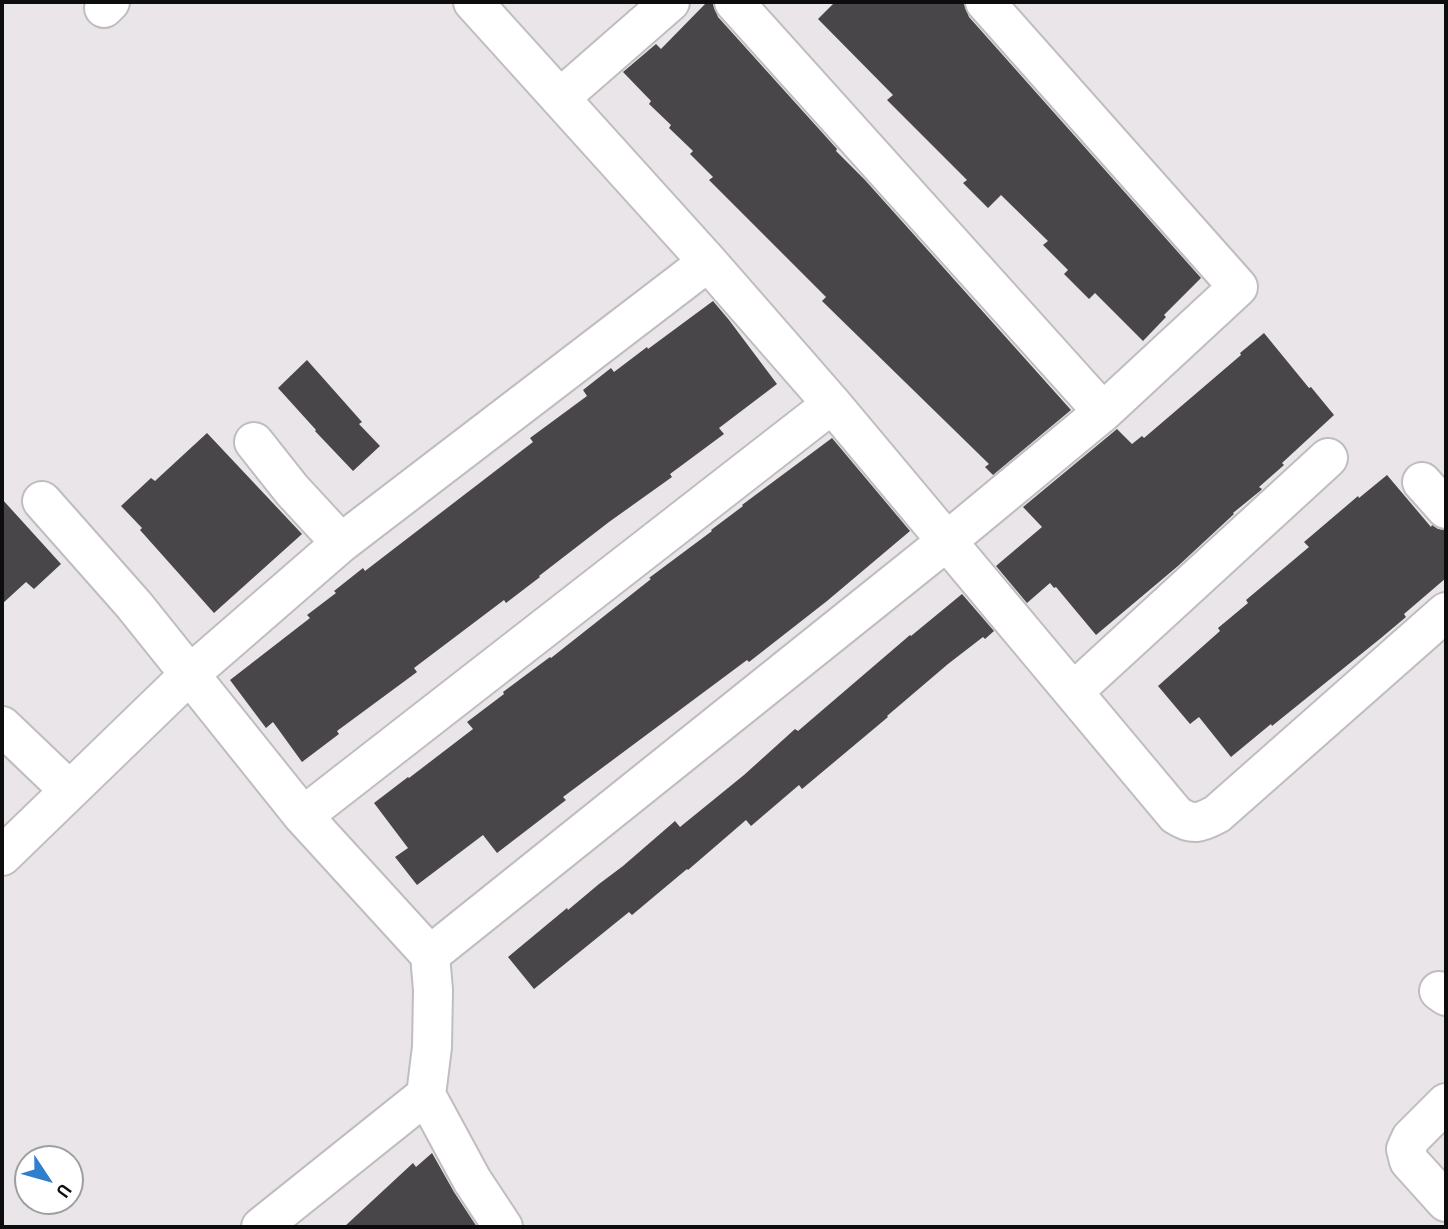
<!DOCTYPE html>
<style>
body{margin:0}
#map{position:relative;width:1448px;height:1229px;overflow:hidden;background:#e9e5e8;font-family:"Archivo Narrow",sans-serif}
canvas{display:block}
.frame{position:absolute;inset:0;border:4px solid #0e0d0e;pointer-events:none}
.north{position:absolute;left:14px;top:1145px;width:70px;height:70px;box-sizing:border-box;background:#fff;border:2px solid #9f9e9f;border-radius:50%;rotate:126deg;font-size:19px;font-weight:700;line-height:28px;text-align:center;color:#0e0d0e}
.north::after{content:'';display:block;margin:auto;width:24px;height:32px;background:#307ece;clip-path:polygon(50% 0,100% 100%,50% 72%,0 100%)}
</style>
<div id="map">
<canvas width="1448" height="1229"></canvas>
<div class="frame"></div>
<div class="north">U</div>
</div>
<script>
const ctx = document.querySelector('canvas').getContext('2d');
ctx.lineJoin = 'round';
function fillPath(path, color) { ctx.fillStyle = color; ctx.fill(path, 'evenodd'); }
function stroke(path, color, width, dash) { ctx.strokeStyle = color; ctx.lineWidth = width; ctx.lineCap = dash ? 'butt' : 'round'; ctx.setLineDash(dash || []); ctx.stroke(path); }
fillPath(new Path2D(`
 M 707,2 L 713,4 L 718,17 L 837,149 L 836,151 L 865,180 L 1071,410 L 993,475 L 985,467 L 989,464 L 822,301 L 826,297 L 709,180 L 713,177 L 690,154 L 693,151 L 669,128 L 671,125 L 649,104 L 651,101 L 623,72 L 656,44 L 661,49 Z
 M 835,2 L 961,2 L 964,4 L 969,17 L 1201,278 L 1164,315 L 1166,317 L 1143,341 L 1095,293 L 1089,299 L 1064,274 L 1068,270 L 1043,245 L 1048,241 L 1001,195 L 988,208 L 963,183 L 967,180 L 887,100 L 893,95 L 818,19 Z
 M 713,301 L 729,320 L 777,384 L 719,428 L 724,434 L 670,474 L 672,477 L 609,522 L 539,576 L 540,577 L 506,603 L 504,600 L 414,668 L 417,672 L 337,731 L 339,734 L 302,762 L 273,722 L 266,728 L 230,680 L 310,618 L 307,615 L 336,593 L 334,591 L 363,568 L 365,571 L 533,442 L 530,438 L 587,396 L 583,390 L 611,368 L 614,372 L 647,347 L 648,349 Z
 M 1264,333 L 1309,388 L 1311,387 L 1334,415 L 1282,463 L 1284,465 L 1259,487 L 1262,489 L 1260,491 L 1233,513 L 1234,514 L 1178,566 L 1096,635 L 1056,587 L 1054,588 L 1050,583 L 1027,603 L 996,566 L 1042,527 L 1023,507 L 1117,429 L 1132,444 L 1142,436 L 1144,438 L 1241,355 L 1240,353 Z
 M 307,360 L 362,422 L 359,424 L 380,446 L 353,471 L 315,431 L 316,430 L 278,388 Z
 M 207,433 L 302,534 L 214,613 L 140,530 L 142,528 L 121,506 L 151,478 L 155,481 Z
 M 832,438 L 910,531 L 827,601 L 749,662 L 747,660 L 563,797 L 566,800 L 497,853 L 483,835 L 417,885 L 395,857 L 408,848 L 374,803 L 408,777 L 409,778 L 473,729 L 467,722 L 504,694 L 503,692 L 550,657 L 551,658 L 651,579 L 649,578 L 712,531 L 711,530 L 743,506 L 742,505 Z
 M 1387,475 L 1431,527 L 1432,525 L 1438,529 L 1446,530 L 1446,578 L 1404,614 L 1406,617 L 1381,638 L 1272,726 L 1271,724 L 1231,757 L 1199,717 L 1190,724 L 1158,686 L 1220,631 L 1218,628 L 1248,603 L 1246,600 L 1309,547 L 1304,542 L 1358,496 L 1359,498 Z
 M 2,499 L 61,564 L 34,589 L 26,582 L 2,604 Z
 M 962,594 L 994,631 L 985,639 L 983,637 L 948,664 L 887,716 L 888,717 L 802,789 L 799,785 L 751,826 L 746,820 L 688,870 L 687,869 L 632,915 L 629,912 L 534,989 L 508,957 L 567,908 L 568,910 L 599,884 L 623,866 L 675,821 L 680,827 L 744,775 L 795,729 L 798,731 L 910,635 L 911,636 Z
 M 432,1153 L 454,1192 L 477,1227 L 344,1227 L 413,1163 L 416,1167 Z`), '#484648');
const minor = new Path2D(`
 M 473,2 L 708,262 L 832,404 L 1176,815 C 1193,826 1200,823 1217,814 L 1446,612
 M 734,2 L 1103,412
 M 104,8 L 110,2
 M 560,98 L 670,2
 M 254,442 L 292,490 L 341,543
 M 1422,482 L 1446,509
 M 42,501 L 134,605 L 303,816 L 430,955 L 433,990 L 432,1047 L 426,1095 L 472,1180 L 503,1227
 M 1073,692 L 1328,458
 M 2,726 L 69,790
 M 303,816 L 832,404
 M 2,856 L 189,675 L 341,543 L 708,262
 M 430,955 L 947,541 L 1103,412 L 1238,287 L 985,2
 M 1439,991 L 1446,996
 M 1446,1103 L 1411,1138 L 1406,1149 L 1409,1161 L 1446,1202
 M 261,1227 L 426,1095`);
stroke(minor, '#c0bdc0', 42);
stroke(minor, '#fff', 38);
</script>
